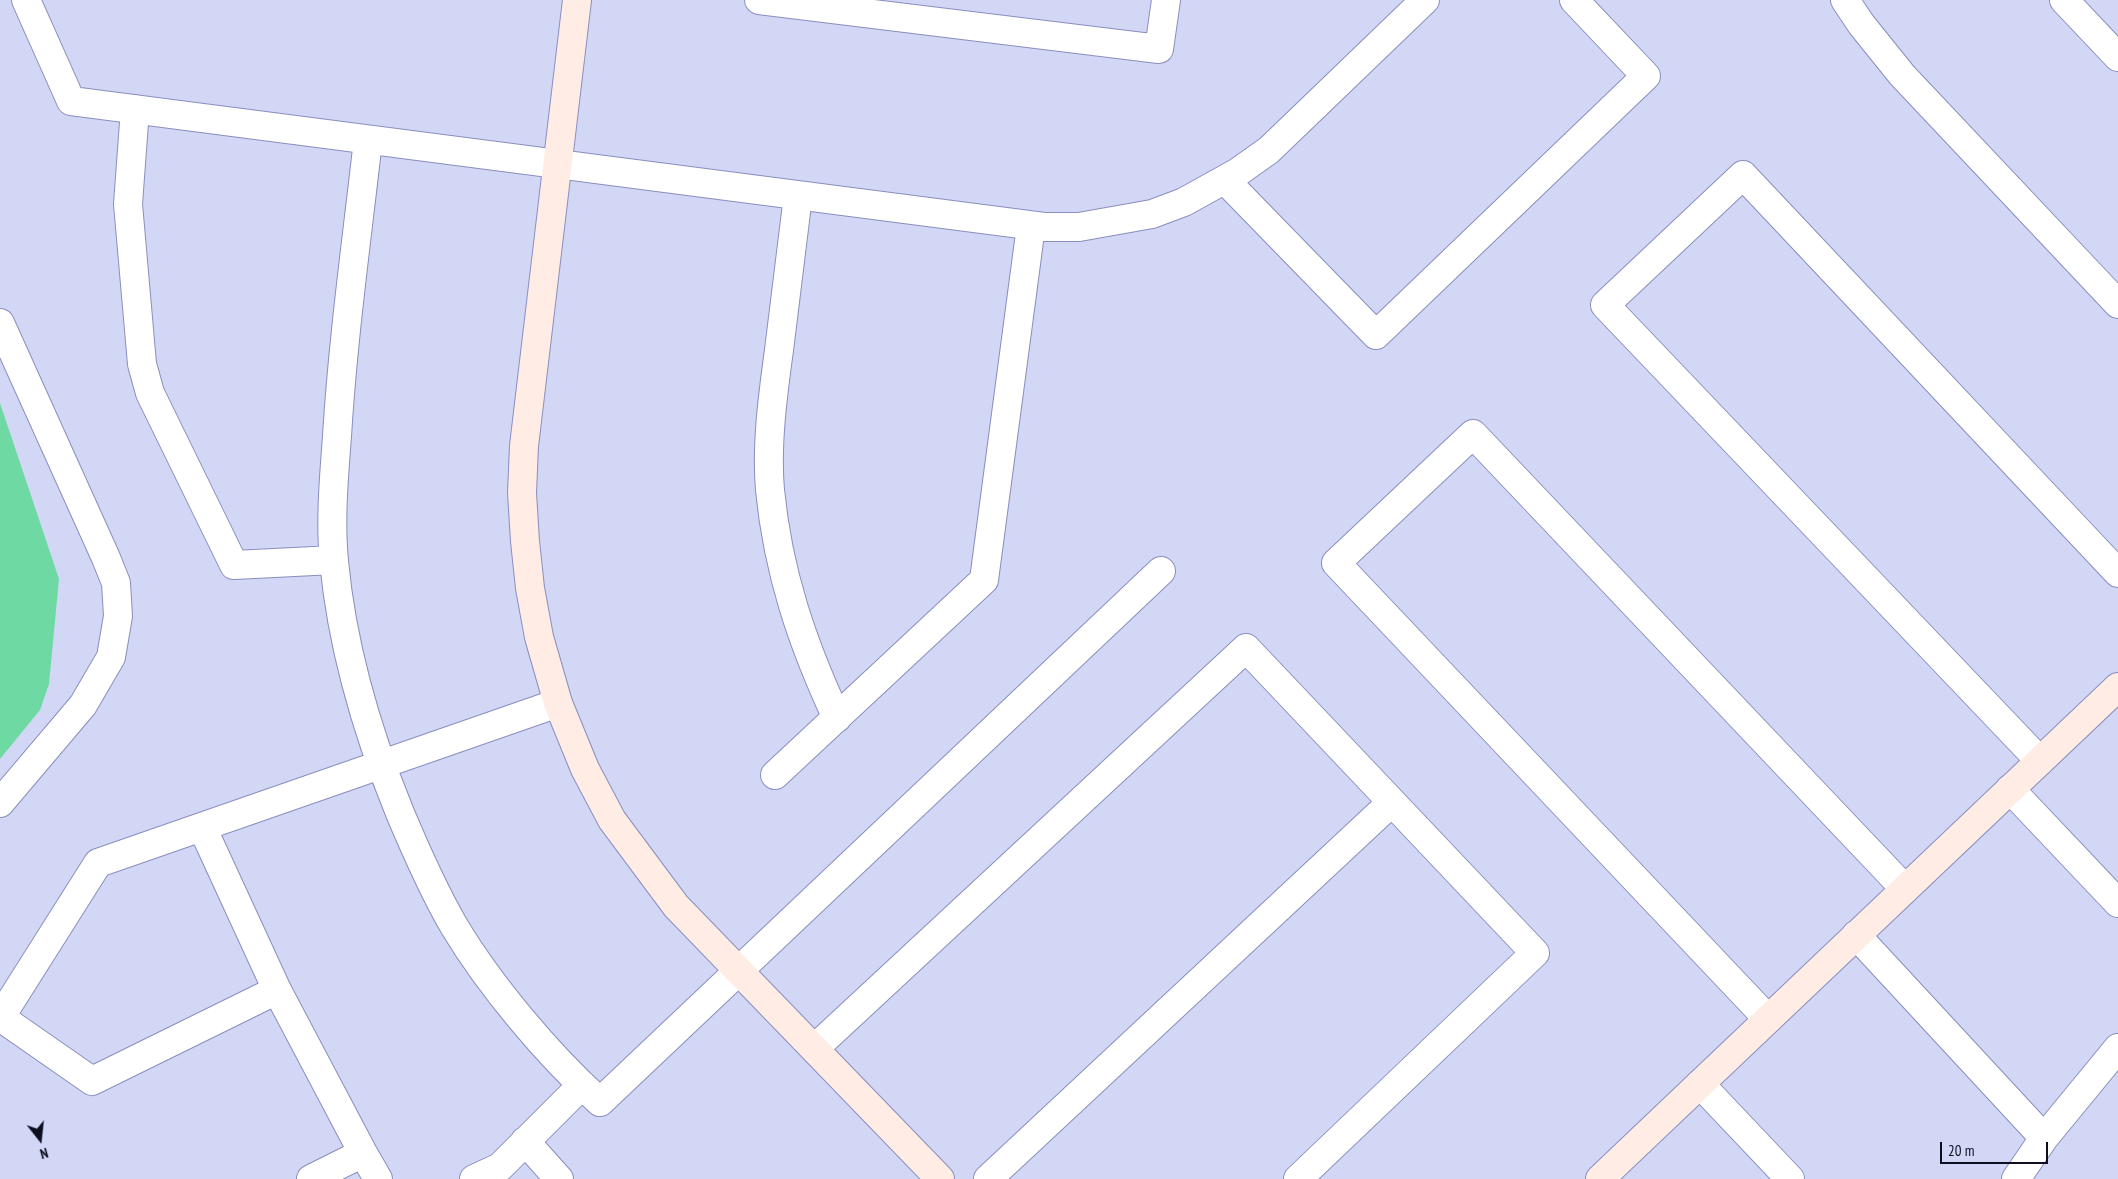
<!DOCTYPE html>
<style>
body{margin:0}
#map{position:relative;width:2118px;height:1179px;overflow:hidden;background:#d3d7f6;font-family:"PT Sans Narrow",sans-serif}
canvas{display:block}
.north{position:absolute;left:15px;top:1114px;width:50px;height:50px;-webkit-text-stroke:4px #d3d7f6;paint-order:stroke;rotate:164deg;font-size:14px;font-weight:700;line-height:20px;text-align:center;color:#0d0e20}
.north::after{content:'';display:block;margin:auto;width:18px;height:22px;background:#0d0e20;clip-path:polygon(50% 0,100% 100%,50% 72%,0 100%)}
.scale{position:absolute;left:1940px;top:1142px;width:108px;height:22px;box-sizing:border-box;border:2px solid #0d0e20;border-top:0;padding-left:6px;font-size:15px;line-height:18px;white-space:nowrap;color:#0d0e20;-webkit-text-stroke:4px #d3d7f6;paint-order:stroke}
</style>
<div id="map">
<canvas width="2118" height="1179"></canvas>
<div class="north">N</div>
<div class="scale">20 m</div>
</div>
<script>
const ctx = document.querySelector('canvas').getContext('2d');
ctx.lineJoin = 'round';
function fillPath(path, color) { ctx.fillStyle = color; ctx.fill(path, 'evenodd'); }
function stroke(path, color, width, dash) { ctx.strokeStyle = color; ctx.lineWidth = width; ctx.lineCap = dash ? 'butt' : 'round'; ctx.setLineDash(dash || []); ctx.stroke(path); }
fillPath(new Path2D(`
 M 0,403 L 59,579 L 49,684 L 40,710 L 0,759 Z`), '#6fd9a4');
const street = new Path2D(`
 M 26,0 L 71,101 L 1044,227 L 1079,227 L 1152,214 L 1184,202 L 1238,172 L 1269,150 L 1425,0
 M 759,0 L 1159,49 L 1166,0
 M 1845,0 L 1861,24 L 1902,75 L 2118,304
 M 2064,0 L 2118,57
 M 135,109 L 128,204 L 142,364 L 150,393 L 234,565 L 334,560
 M 368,140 C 357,238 343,337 337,436 C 334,477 330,519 334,561 C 342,648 367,732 400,813 C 416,851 433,890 454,926 C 490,986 548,1055 600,1102 L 1161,571
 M 1225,180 L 1376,335 L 1646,76 L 1574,0
 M 798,196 C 792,247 785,298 779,350 C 773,394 766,445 770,490 C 778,572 802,643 837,718
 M 0,323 L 106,558 L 116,583 L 118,616 L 111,657 L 83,705 L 0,803
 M 2040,761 L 1605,305 L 1743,175 L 2118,573
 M 775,775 L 984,580 L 1031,226
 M 2010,789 L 2118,903
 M 202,827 L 277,990 L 363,1153 L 378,1179
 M 1856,935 L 2044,1138
 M 0,1017 L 92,1081 L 277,990
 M 0,1018 L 98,863 L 558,703
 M 1768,1019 L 1336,563 L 1473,434 L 1905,889
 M 815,1048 L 1246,648 L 1535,953 L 1298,1179
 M 1700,1084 L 1790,1179
 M 525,1141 L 559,1179
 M 311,1179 L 363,1153
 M 474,1179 L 500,1167 L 582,1085
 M 988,1179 L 1392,802
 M 2016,1179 L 2044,1138 L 2118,1048`);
const secondary = new Path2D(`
 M 577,0 L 524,446 L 522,493 L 525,541 L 530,588 L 539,637 L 558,703 L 585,769 L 612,820 L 676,906 L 940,1179
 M 1600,1179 L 2118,687`);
stroke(street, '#898ebe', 30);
stroke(secondary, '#898ebe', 30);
stroke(street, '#fff', 28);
stroke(secondary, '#ffece5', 28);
</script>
